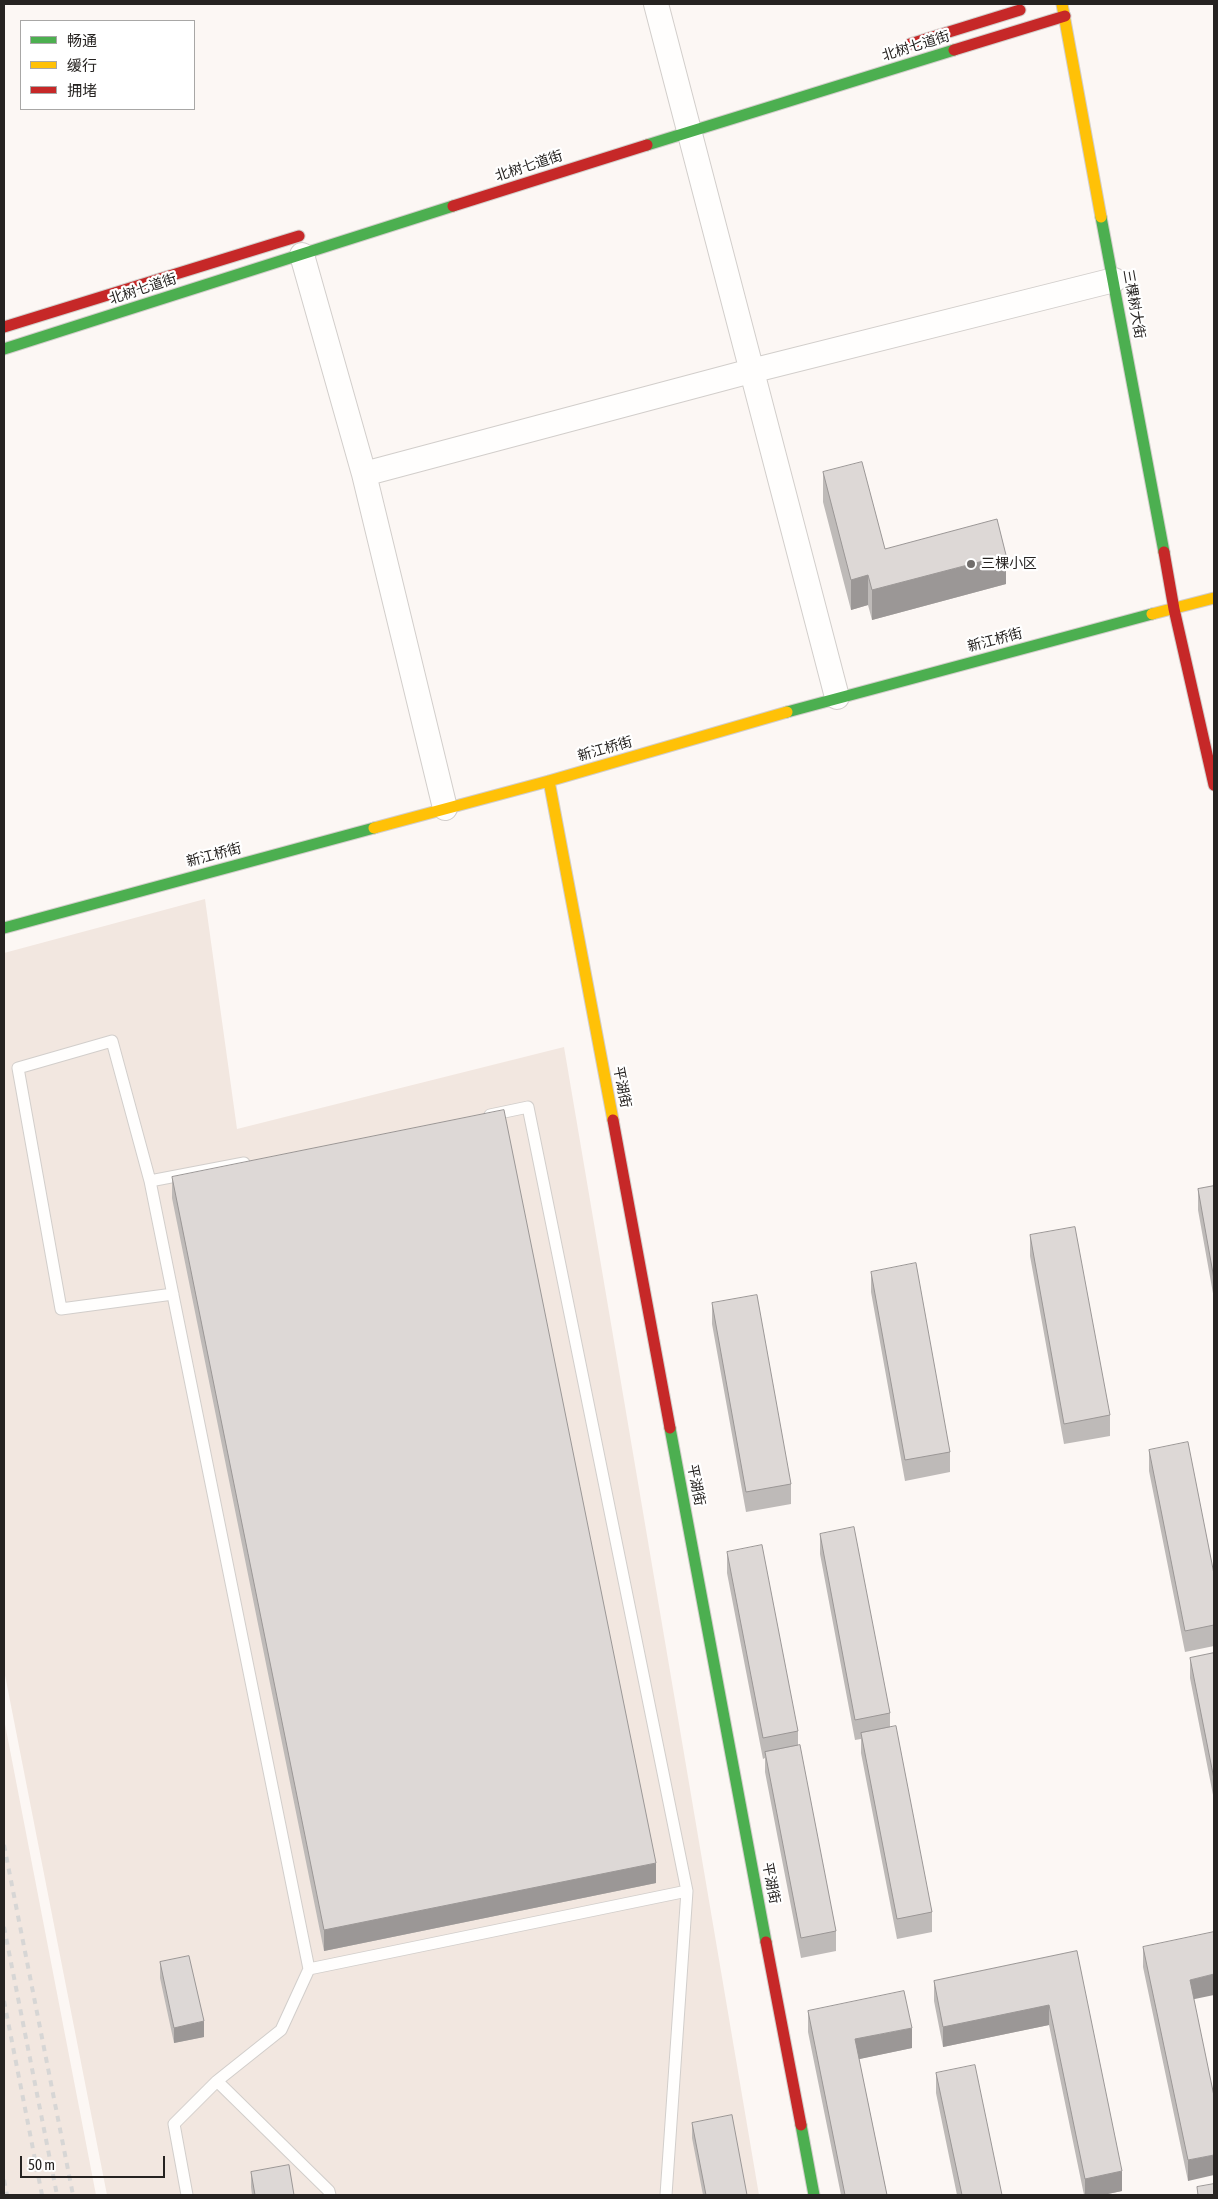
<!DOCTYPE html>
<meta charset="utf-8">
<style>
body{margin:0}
#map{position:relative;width:1218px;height:2199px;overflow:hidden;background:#fcf7f4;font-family:"Asap Condensed","Noto Sans SC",sans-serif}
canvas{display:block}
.frame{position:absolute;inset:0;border:5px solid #262321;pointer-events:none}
.legend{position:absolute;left:20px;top:20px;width:175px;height:90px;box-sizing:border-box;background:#fff;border:1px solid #a8a7a6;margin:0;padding:6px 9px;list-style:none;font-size:15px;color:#262321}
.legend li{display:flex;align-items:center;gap:10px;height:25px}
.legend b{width:25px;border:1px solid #a8a7a6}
.scale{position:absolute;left:20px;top:2156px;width:145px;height:22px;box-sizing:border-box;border:2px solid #262321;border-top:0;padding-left:6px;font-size:15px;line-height:18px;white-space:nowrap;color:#262321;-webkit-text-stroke:4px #fff;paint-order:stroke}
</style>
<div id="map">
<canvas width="1218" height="2199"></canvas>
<div class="frame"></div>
<ul class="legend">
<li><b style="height:6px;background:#4caf50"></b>畅通</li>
<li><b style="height:6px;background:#ffc107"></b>缓行</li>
<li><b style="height:6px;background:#c62828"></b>拥堵</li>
</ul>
<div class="scale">50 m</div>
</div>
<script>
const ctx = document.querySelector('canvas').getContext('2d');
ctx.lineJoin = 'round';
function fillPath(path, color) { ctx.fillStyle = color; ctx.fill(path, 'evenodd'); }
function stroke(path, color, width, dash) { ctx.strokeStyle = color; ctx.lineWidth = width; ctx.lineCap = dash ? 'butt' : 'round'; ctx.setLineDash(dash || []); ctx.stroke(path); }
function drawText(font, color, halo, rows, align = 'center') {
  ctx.font = font + ' "Asap Condensed","Noto Sans SC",sans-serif'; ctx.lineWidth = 4.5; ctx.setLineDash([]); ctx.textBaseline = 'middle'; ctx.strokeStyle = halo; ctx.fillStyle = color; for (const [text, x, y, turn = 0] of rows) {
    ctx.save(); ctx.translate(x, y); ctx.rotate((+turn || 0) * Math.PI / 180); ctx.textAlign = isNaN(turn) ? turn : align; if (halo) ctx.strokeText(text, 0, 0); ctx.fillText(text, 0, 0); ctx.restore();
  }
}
fillPath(new Path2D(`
 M 205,899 L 237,1129 L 564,1047 L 759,2195 L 107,2195 L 4,1670 L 4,953 Z
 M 4,1719 L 96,2195 L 4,2195 Z`), '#f2e7e0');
const lane = new Path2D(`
 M 490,1115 L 528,1107 L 687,1891 L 666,2195
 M 150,1181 L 112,1041 L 18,1068 L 61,1309 L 173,1294
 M 309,1969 L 687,1891
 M 217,2081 L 329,2191 L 330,2195
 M 187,2195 L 174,2124 L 217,2081 L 281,2030 L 309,1969 L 150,1181 L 244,1163`);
const street = new Path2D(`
 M 656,4 L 837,697
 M 302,255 L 364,474 L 445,808
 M 364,474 L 751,371 L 1114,280`);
const fast = new Path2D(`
 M 647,145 L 954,50
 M 1101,217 L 1164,552
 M 4,349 L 453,206
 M 787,712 L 1152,614
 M 4,928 L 374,828
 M 670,1428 L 766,1942
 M 801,2125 L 814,2195`);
const slow = new Path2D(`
 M 1062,4 L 1101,217
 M 1152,614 L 1214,598
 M 549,781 L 613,1120
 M 374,828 L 549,781 L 787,712`);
const jam = new Path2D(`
 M 910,44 L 1020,10
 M 954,50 L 1065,16
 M 453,206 L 647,145
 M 4,327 L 299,236
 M 1164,552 L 1174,609 L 1214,785
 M 613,1120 L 670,1428
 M 766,1942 L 801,2125`);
stroke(lane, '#d2cecb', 13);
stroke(street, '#d2cecb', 26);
stroke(fast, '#d2cecb', 13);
stroke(slow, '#d2cecb', 13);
stroke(jam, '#d2cecb', 13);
stroke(lane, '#fffefd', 11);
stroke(street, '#fffefd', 24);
stroke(fast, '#4caf50', 11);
stroke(slow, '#ffc107', 11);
stroke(jam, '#c62828', 11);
stroke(new Path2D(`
 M 4,1845 L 73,2195
 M 4,1927 L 57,2195
 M 4,2001 L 42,2195
 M 4,2180 L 7,2195`), '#d7d6d5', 4, [6, 6]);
fillPath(new Path2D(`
 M 823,472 L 885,549 L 1006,584 L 872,620 L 868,605 L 851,610 L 823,502 Z
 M 172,1177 L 656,1883 L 324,1951 L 172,1198 Z
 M 1214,1186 L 1214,1299 L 1198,1210 L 1198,1189 Z
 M 1030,1235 L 1110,1415 L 1110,1436 L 1064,1444 L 1030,1256 Z
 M 871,1272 L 950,1452 L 950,1472 L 905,1481 L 871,1292 Z
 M 712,1303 L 791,1484 L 791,1504 L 746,1512 L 712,1324 Z
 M 1149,1450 L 1214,1574 L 1214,1646 L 1185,1652 L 1149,1471 Z
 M 820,1534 L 890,1713 L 890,1727 L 932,1912 L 932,1932 L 897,1939 L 861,1753 L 861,1739 L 855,1740 L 820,1554 Z
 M 727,1552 L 798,1731 L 798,1745 L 836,1931 L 836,1951 L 801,1958 L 765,1772 L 765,1758 L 763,1759 L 727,1573 Z
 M 1214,1653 L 1214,1800 L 1190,1678 L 1190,1658 Z
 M 1143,1947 L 1194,1999 L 1188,2181 L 1143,1967 Z
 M 1077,1951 L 1122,2191 L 1103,2195 L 1084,2195 L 1049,2025 L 943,2047 L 934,2001 L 934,1981 Z
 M 160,1962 L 204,2037 L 174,2043 L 160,1978 Z
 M 808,2011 L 912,2048 L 859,2059 L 887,2195 L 841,2195 L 808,2032 Z
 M 936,2073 L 1002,2195 L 957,2195 L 936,2093 Z
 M 692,2123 L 747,2195 L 703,2195 L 692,2138 Z
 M 251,2172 L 294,2195 L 252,2195 L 251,2187 Z`), '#bebab8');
fillPath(new Path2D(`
 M 1006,555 L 1006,584 L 872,620 L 872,590 Z
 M 868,575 L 868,605 L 851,610 L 851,580 Z
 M 656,1863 L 656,1883 L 324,1951 L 324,1930 Z
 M 1214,1974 L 1214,1995 L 1190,2000 L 1190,1980 Z
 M 1049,2005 L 1049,2025 L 943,2047 L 943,2027 Z
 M 204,2021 L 204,2037 L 174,2043 L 174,2028 Z
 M 912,2028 L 912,2048 L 855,2060 L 855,2039 Z
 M 1214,2155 L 1214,2175 L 1188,2181 L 1188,2160 Z
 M 1122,2171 L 1122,2191 L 1103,2195 L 1085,2195 L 1085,2179 Z`), '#9b9796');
const building = new Path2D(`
 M 862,462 L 885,549 L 997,519 L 1006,555 L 872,590 L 868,575 L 851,580 L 823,472 Z
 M 504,1110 L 656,1863 L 324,1930 L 172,1177 Z
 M 1214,1186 L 1214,1279 L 1198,1189 Z
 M 1075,1227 L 1110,1415 L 1064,1424 L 1030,1235 Z
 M 916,1263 L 950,1452 L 905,1460 L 871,1272 Z
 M 757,1295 L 791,1484 L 746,1492 L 712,1303 Z
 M 1188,1442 L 1214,1574 L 1214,1625 L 1185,1631 L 1149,1450 Z
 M 854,1527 L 890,1713 L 855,1720 L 820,1534 Z
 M 762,1545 L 798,1731 L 763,1738 L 727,1552 Z
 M 1214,1653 L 1214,1779 L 1190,1658 Z
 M 896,1726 L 932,1912 L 897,1919 L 861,1733 Z
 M 800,1745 L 836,1931 L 801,1938 L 765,1752 Z
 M 1214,1932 L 1214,1974 L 1190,1980 L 1214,2096 L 1214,2155 L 1188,2160 L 1143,1947 Z
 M 1077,1951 L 1122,2171 L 1085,2179 L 1049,2005 L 943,2027 L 934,1981 Z
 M 189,1956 L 204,2021 L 174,2028 L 160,1962 Z
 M 904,1991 L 912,2028 L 855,2039 L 887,2195 L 845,2195 L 808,2011 Z
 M 975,2065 L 1002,2195 L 962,2195 L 936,2073 Z
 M 732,2115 L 747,2195 L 706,2195 L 692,2123 Z
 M 289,2165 L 294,2195 L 255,2195 L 251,2172 Z
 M 1214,2184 L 1214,2195 L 1198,2195 L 1197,2187 Z`);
fillPath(building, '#ddd8d6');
stroke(building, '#9b9796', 1);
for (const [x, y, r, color] of [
 [971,564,5,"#716d6b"]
]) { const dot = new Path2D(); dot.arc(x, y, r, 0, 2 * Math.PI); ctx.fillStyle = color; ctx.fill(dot); stroke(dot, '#fff', 2); }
drawText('14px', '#262321', '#fff', [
 ["北树七道街",916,46,-17],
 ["北树七道街",529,166,-18],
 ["北树七道街",143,289,-18],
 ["三棵树大街",1134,304,80],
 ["新江桥街",995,640,-15],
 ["新江桥街",605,749,-16],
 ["新江桥街",214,855,-15],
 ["平湖街",622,1087,79],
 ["平湖街",696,1485,79],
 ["平湖街",771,1883,79]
]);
drawText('14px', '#262321', '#fff', [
 ["三棵小区",981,564]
], 'left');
</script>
